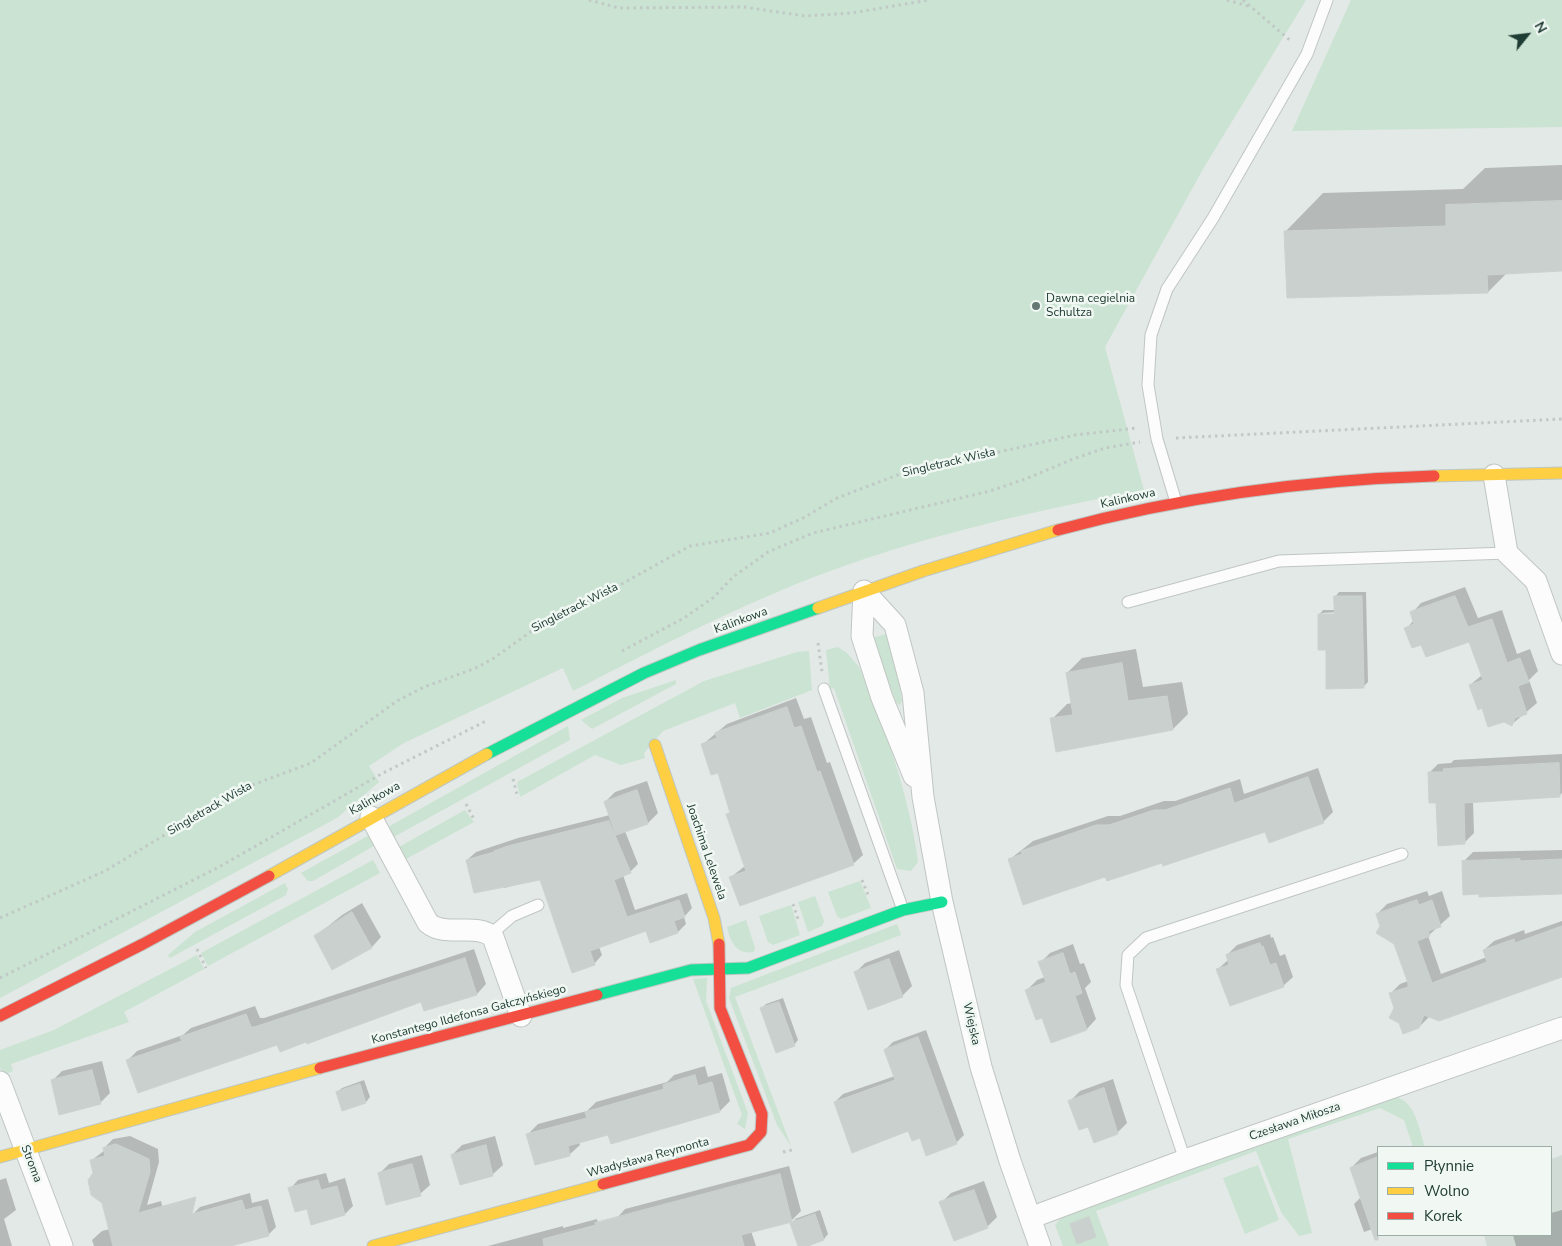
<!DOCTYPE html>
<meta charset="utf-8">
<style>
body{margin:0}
#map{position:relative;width:1562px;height:1246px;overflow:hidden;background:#e3e9e6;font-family:"Nunito Sans",sans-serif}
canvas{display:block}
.legend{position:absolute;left:1377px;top:1146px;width:175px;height:90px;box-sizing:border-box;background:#f1f8f4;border:1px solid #9dada8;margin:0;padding:6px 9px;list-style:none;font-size:15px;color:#203d35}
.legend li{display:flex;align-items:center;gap:10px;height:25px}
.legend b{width:25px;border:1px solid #9dada8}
.north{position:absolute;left:1502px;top:10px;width:50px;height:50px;-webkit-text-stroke:4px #f1f8f4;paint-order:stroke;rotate:61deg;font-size:14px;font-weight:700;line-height:20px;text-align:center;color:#203d35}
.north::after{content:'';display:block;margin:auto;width:18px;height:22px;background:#203d35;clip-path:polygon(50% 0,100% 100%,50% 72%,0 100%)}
</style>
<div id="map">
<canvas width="1562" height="1246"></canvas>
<ul class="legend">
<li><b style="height:6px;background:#16e098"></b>Płynnie</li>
<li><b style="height:6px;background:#ffcf43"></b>Wolno</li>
<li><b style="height:6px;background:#f24e42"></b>Korek</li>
</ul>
<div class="north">N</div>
</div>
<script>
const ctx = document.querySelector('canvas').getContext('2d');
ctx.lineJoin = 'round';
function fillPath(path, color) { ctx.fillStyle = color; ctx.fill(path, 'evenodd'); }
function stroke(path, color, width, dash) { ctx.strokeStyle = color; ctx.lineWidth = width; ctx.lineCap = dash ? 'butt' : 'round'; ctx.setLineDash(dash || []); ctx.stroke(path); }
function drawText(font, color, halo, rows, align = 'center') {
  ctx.font = font + ' "Nunito Sans",sans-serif'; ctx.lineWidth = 5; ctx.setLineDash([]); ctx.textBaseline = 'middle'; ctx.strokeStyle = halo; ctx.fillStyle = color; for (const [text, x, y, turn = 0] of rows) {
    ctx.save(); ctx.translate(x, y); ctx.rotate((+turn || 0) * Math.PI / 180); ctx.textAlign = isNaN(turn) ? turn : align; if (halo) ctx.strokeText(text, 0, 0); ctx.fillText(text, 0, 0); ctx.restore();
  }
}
fillPath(new Path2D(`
 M 1562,1155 L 1562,1246 L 1487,1246 L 1484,1235 L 1551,1235 L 1551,1159 Z`), '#d0dbd6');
fillPath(new Path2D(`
 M 0,0 L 1306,0 L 1203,169 L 1105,347 L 1144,490 C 1038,510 931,534 830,571 C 741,604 657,648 573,691 L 563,668 L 404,743 L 369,766 L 379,782 L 337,818 L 0,998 Z
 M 1351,0 L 1562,0 L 1562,127 L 1292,131 Z
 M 890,633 L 902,700 L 900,706 L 896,702 L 872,638 Z
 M 838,647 L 847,653 L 859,667 C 885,726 910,799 918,862 L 911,871 L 897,869 L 834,688 L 830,689 L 826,650 Z
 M 809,651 L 812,690 L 740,718 L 735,703 L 663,731 L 644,753 L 645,758 L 621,765 L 595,755 L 520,797 L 517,782 L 704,681 L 797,652 Z
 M 676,680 L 676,684 L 592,729 L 581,720 L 622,698 Z
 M 568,726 L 570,740 L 392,838 L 388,827 Z
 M 465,810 L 474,822 L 406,859 L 402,859 L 397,848 Z
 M 373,833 L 379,843 L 313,881 L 308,881 L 301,873 Z
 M 373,860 L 380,873 L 208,966 L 201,953 Z
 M 860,881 L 871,908 L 841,919 L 837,916 L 828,892 Z
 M 285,883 L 288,889 L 286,895 L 170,958 L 168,955 L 195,932 Z
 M 815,896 L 824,921 L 822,926 L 808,932 L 798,902 Z
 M 791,905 L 800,935 L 773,945 L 768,942 L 759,916 Z
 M 746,920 L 755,948 L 754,952 C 736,955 730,941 727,927 Z
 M 897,924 L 901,935 L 735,997 L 791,1146 L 777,1125 L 729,998 L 731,988 Z
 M 197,955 L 204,969 L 124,1012 L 129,1022 L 11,1064 L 13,1071 L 3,1075 L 0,1067 L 0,1050 L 54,1030 Z
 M 707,978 L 706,1001 L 748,1113 L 745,1129 L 737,1124 L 742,1115 L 693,979 Z
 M 1395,1097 C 1416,1101 1419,1130 1425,1147 L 1413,1147 L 1404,1120 L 1380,1108 L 1288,1139 L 1312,1233 L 1299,1236 L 1281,1212 L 1256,1151 L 1096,1211 L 1109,1246 L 1063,1246 L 1055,1225 L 1062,1217 L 1222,1157 Z
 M 1258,1165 L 1279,1220 L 1245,1234 L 1223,1178 Z`), '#cbe3d2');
fillPath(new Path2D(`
 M 1562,165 L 1562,270 L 1508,272 L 1488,292 L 1286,231 L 1323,193 L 1463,189 L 1485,168 Z
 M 1465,587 L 1478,618 L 1502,610 L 1517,654 L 1530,649 L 1538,671 L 1529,680 L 1537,703 L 1511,725 L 1483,707 L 1470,685 L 1482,675 L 1470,640 L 1422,643 L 1406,629 L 1414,620 L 1412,613 L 1421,603 Z
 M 1339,592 L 1366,592 L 1368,682 L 1363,687 L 1319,615 L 1323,610 L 1335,610 L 1335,597 ZM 1340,612 L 1340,615 L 1322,615 L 1322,613 Z
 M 1136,649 L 1143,687 L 1182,682 L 1188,714 L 1173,729 L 1052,719 L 1067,704 L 1072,703 L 1067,673 L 1082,658 Z
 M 796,698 L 804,719 L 811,717 L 827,763 L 830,762 L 863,855 L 853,864 L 731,877 L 745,866 L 728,814 L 731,812 L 718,771 L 702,745 L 727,724 Z
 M 1562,754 L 1562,793 L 1560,795 L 1473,801 L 1474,833 L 1465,842 L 1437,802 L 1429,773 L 1438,764 L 1451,763 L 1454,760 Z
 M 1318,768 L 1333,812 L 1323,822 L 1266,830 L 1162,861 L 1106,876 L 1009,860 L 1033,841 L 1108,816 L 1120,816 L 1164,801 L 1175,801 L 1240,779 L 1244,794 Z
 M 647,781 L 658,813 L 648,823 L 625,831 L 638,864 L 630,872 L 623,875 L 635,910 L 687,893 L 692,908 L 684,917 L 686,924 L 678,932 L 651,941 L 647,930 L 599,947 L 602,955 L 594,964 L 541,879 L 504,888 L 503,885 L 467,860 L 476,852 L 518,838 L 610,815 L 605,802 L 615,792 Z
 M 1562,850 L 1562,892 L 1463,862 L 1473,852 Z
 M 1427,891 L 1429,896 L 1442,891 L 1450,916 L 1428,936 L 1441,974 L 1487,957 L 1484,950 L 1494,941 L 1524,930 L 1525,934 L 1562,921 L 1562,976 L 1429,1017 L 1419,1027 L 1395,1008 L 1390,994 L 1400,984 L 1408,981 L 1395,943 L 1381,926 L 1377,914 L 1387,904 Z
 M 362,903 L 381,937 L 372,947 L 338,965 L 316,936 L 342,915 Z
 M 1270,934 L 1271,938 L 1273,937 L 1280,956 L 1285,954 L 1293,977 L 1283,986 L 1217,970 L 1229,959 L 1227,955 L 1237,945 Z
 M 1073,944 L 1080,964 L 1084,963 L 1091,982 L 1085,988 L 1096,1019 L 1087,1029 L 1052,1042 L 1043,1016 L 1027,990 L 1037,980 L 1045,977 L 1040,963 L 1050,953 Z
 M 474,949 L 486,984 L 477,994 L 425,1010 L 422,1000 L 278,1043 L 128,1060 L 137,1051 L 183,1035 L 191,1028 L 255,1006 L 260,1018 L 264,1018 Z
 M 899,950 L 912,986 L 902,996 L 855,973 L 865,963 Z
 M 783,998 L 798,1040 L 794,1045 L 761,1009 L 766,1004 Z
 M 926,1030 L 964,1135 L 956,1143 L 920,1137 L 909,1129 L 835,1102 L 843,1094 L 895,1076 L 885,1050 L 893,1042 Z
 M 102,1061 L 110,1093 L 100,1103 L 52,1081 L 62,1071 Z
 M 705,1066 L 708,1077 L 722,1073 L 730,1101 L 720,1111 L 612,1143 L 609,1133 L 579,1142 L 580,1145 L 570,1154 L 528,1134 L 538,1124 L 587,1111 L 596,1102 L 667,1082 L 674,1075 Z
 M 1113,1079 L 1127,1123 L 1117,1133 L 1089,1126 L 1070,1101 L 1080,1091 Z
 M 364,1080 L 370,1097 L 366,1102 L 337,1092 L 342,1088 Z
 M 130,1136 L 158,1149 L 159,1162 L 147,1205 L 161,1201 L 172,1246 L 94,1246 L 92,1240 L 102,1231 L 110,1229 L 92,1160 L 105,1150 L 104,1148 L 113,1139 Z
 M 495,1136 L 503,1165 L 493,1174 L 461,1183 L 452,1155 L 462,1145 Z
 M 1378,1152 L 1378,1227 L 1364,1232 L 1354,1204 L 1361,1197 L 1351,1168 L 1361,1158 Z
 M 422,1155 L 430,1185 L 420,1194 L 379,1174 L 389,1164 Z
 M 789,1166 L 801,1211 L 792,1220 L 751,1231 L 756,1246 L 625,1246 L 616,1219 L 625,1209 Z
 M 326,1173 L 329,1183 L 345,1178 L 353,1206 L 345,1214 L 312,1223 L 308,1208 L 290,1189 L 298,1180 Z
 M 6,1178 L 16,1210 L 4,1219 L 12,1246 L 0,1246 L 0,1180 Z
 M 984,1181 L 997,1217 L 987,1227 L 941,1203 L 951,1193 Z
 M 250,1193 L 252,1203 L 268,1199 L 276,1227 L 268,1235 L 226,1246 L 200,1246 L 192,1215 L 200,1207 Z
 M 820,1210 L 828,1234 L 824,1239 L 799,1246 L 792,1223 L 796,1219 L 792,1220 Z
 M 1562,1210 L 1562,1246 L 1516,1246 L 1513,1235 L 1551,1235 L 1551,1213 Z
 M 597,1219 L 603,1246 L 488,1246 L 563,1226 L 563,1228 Z`), '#0003');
const building = new Path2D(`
 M 1562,201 L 1562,271 L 1487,275 L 1488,293 L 1287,298 L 1284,231 L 1446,226 L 1446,205 Z
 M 1334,596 L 1362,596 L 1364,688 L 1326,689 L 1326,650 L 1318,650 L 1318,614 L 1334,614 Z
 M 1455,596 L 1468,627 L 1492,619 L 1507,663 L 1520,658 L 1529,682 L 1518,686 L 1527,714 L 1515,718 L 1512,726 L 1504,722 L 1488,727 L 1482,708 L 1478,710 L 1469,685 L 1483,680 L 1469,642 L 1426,657 L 1421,645 L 1412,648 L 1404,628 L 1414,624 L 1410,612 Z
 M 1122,663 L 1128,701 L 1167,696 L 1173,730 L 1056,752 L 1050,718 L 1073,715 L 1066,673 Z
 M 787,707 L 794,728 L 801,726 L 817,772 L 820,771 L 854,865 L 740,906 L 729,877 L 746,871 L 726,814 L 730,813 L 718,773 L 711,775 L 701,744 L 717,738 L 715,733 Z
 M 1559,763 L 1560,797 L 1464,803 L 1465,844 L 1438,846 L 1436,803 L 1429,803 L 1428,772 L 1444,772 L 1443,769 L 1455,768 Z
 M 1308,777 L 1324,823 L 1269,843 L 1265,832 L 1163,866 L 1162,863 L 1107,881 L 1105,877 L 1023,905 L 1008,859 L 1022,854 L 1021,851 L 1096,825 L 1109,825 L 1154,810 L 1165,810 L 1230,788 L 1234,803 Z
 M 637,790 L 648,824 L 616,835 L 604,802 Z
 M 609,821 L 631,873 L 614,880 L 627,917 L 679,900 L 685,917 L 674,921 L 678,933 L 650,943 L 646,931 L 590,951 L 595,965 L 572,973 L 540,880 L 474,893 L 466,860 L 494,852 L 494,851 L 508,846 Z
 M 1520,859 L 1520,861 L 1562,859 L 1562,894 L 1479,897 L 1479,894 L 1463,895 L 1462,861 Z
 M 1417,900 L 1419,905 L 1432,900 L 1441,927 L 1428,931 L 1430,936 L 1417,941 L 1432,983 L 1487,962 L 1483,950 L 1514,939 L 1515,943 L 1562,926 L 1562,977 L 1439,1021 L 1424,1015 L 1419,1028 L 1403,1034 L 1399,1023 L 1389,1018 L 1394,1008 L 1389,993 L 1408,987 L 1408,983 L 1394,944 L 1376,933 L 1380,926 L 1376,914 Z
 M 352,912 L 372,948 L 332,970 L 314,936 Z
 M 1260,943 L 1261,947 L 1263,946 L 1270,965 L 1276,963 L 1284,987 L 1230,1006 L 1216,969 L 1229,965 L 1226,955 Z
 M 1063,953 L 1070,974 L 1075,972 L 1082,993 L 1075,996 L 1087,1030 L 1051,1043 L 1042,1018 L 1036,1020 L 1025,990 L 1046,982 L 1038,962 Z
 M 465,958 L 477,995 L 424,1011 L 421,1002 L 307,1044 L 306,1042 L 280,1052 L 277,1045 L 138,1093 L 126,1060 L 182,1041 L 180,1037 L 246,1014 L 251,1027 L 254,1027 Z
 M 889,959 L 903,997 L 868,1010 L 854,972 Z
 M 779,1002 L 795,1046 L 776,1053 L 760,1008 Z
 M 918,1037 L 957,1144 L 926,1156 L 920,1138 L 912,1141 L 908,1131 L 852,1153 L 834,1102 L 895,1080 L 884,1050 Z
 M 92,1070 L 101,1104 L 59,1115 L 51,1080 Z
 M 695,1075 L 698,1086 L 712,1082 L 720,1112 L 611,1144 L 608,1135 L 568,1146 L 570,1156 L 535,1165 L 526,1134 L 587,1118 L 585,1112 L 664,1089 L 663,1085 Z
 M 360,1084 L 366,1103 L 342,1111 L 336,1092 Z
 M 1104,1088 L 1118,1134 L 1094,1143 L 1088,1127 L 1079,1130 L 1068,1101 Z
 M 116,1144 L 149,1159 L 150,1172 L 138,1213 L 196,1197 L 192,1214 L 242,1200 L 245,1210 L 261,1206 L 269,1236 L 231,1246 L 113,1246 L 102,1203 L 91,1195 L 88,1180 L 93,1173 L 90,1160 L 105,1156 L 103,1148 Z
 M 486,1145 L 493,1176 L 460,1185 L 451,1155 Z
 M 1378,1157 L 1378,1240 L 1375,1240 L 1350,1168 Z
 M 412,1164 L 421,1196 L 386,1205 L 378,1173 Z
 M 780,1174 L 792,1222 L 741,1235 L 744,1246 L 544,1246 L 543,1239 L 596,1225 L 595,1223 Z
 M 318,1180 L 321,1190 L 337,1186 L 345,1215 L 311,1225 L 307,1209 L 295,1212 L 288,1188 Z
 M 974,1190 L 988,1228 L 954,1241 L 939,1202 Z
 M 815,1214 L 824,1240 L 808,1246 L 798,1246 L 790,1223 Z
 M 1089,1217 L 1096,1237 L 1077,1244 L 1070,1224 Z`);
fillPath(building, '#cad0cd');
stroke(building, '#cbd2cf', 1);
const lane = new Path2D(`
 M 1176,502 L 1157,439 L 1148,385 L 1151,335 L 1167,289 L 1213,218 L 1307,54 L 1327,0
 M 1128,602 L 1279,561 L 1507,553
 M 824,689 L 903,910
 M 490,935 L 512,916 L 538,905
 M 1185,1160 L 1126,985 L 1128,955 L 1146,938 L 1402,854`);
const street = new Path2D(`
 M 1494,475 L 1507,553 L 1536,581 L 1562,654
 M 864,591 L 895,625 L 913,693 L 923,797 L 942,902 L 981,1067 L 1010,1161 L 1040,1246
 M 864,591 L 862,636 L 882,698 L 914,776
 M 371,817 L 428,923 C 446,938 476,922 493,937 L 521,1016
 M 0,1082 L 62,1246
 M 1030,1218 L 1185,1160 L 1562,1028`);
const fast = new Path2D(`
 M 487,754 L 644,673 L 699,650 L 818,608
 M 597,995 L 691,970 L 748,968 L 903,910 L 942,902`);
const slow = new Path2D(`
 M 1434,476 L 1562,473
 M 818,608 L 923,571 L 1058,530
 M 655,745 L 714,918 L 719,944
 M 269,876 L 487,754
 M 0,1157 L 320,1068
 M 373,1246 L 603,1184`);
const jam = new Path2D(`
 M 1058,530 C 1183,496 1304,480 1434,476
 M 0,1016 L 143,944 L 269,876
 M 320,1068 L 597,995
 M 603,1184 L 749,1145 L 761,1132 L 762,1114 L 720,1008 L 719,944`);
stroke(lane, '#c0c6c3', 13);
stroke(street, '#c0c6c3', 23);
stroke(fast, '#bec7c3', 13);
stroke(slow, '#bec7c3', 13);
stroke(jam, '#bec7c3', 13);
stroke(new Path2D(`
 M 589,0 L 619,8 L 744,7 L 805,16 L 852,13 L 929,0
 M 1227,0 L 1248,6
 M 1243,0 L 1292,42
 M 1176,438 L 1562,419
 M 818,643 L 822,672
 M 622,651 L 684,618 L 714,597 L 733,577 L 768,552 L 813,533 L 990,491 L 1028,478 L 1073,459 L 1105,448 L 1140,442
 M 513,779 L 518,798
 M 466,804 L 475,821
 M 862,880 L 868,895
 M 793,904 L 799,922
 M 0,918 L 105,871 L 239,790 L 311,763 L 397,701 L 424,687 L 476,668 L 494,658 L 547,620 L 618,586 L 690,546 L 770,533 L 805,517 L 837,498 L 900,474 L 1075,435 L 1136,428
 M 197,949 L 206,968
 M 0,978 L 219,867 L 383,773 L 488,720
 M 783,1152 L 792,1150`), '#c0c9c6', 3, [2.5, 4]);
stroke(lane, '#fbfcfb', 11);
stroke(street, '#fbfcfb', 21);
stroke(fast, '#16e098', 11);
stroke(slow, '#ffcf43', 11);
stroke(jam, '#f24e42', 11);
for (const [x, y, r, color] of [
 [1036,306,5,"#647973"]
]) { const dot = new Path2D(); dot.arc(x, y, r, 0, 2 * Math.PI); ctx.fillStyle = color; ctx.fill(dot); stroke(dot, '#f1f8f4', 2); }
drawText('12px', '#203d35', '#f1f8f4', [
 ["Dawna cegielnia",1046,299],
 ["Schultza",1046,313]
], 'left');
drawText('12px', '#203d35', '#f1f8f4', [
 ["Singletrack Wisła",949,463,-13],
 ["Kalinkowa",1128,499,-13],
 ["Singletrack Wisła",575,608,-27],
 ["Kalinkowa",741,621,-20],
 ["Kalinkowa",375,799,-29],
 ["Singletrack Wisła",210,809,-30],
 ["Joachima Lelewela",706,852,71],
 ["Konstantego Ildefonsa Gałczyńskiego",469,1015,-15],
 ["Wiejska",971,1024,77],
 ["Czesława Miłosza",1295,1122,-19],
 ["Władysława Reymonta",648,1158,-15],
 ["Stroma",31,1164,69]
]);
</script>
